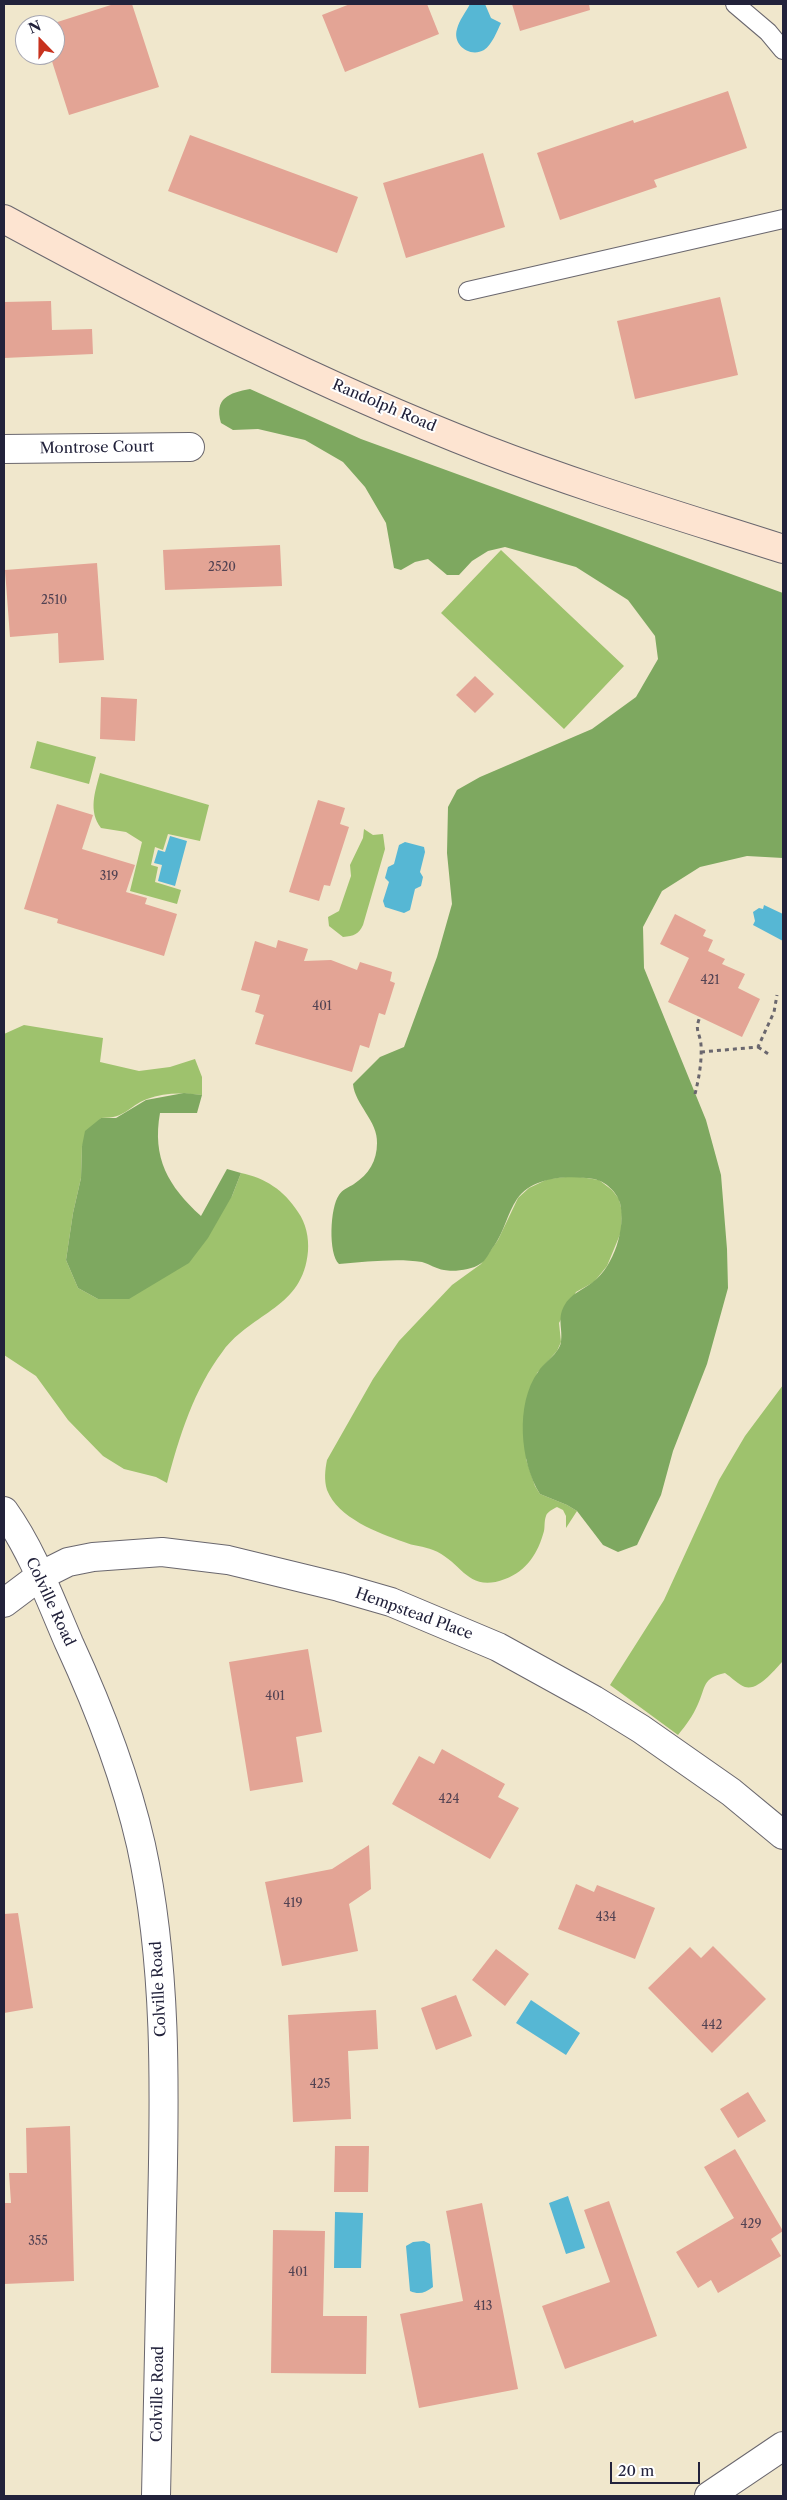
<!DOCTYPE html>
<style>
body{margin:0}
#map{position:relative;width:787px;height:2500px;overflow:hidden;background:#f0e7cc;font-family:"Libre Caslon Text",serif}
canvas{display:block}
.frame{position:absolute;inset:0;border:5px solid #22223b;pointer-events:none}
.north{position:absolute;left:15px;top:15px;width:50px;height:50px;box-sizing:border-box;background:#fff;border:1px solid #a7a7b1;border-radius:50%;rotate:338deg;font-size:14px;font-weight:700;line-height:20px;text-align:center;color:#22223b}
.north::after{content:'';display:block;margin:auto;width:18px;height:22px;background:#c8321e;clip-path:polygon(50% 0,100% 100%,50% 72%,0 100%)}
.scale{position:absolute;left:610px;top:2462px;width:90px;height:22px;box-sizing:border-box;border:2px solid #22223b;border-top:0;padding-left:6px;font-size:15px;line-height:18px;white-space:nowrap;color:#22223b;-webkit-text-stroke:4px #fff;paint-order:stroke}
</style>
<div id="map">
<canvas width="787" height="2500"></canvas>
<div class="frame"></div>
<div class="north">N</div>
<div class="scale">20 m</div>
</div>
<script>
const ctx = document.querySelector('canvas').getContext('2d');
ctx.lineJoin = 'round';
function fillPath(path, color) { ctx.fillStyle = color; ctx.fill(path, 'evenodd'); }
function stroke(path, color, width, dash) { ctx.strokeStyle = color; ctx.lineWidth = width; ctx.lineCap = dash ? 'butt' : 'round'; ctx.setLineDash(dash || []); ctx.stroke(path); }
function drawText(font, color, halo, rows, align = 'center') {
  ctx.font = font + ' "Libre Caslon Text",serif'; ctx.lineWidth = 4; ctx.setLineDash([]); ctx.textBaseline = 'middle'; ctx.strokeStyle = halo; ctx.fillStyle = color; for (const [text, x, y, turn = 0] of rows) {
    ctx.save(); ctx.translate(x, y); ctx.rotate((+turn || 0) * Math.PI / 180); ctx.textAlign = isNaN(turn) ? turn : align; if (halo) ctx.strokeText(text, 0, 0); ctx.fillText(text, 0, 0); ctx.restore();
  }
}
fillPath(new Path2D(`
 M 501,550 L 624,666 L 564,729 L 441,613 Z
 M 37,741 L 96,757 L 89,784 L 30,768 Z
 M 100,773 L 209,805 L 200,841 L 168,834 L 163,850 L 155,847 L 151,865 L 158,867 L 155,882 L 181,890 L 177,904 L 130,891 L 142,842 L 126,832 L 101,828 C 88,811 95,792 100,773 Z
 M 364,829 L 373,835 L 383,834 L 385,849 L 363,925 C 359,934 354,936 343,937 L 329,926 L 328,917 L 339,911 L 351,876 L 350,865 L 363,838 Z
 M 24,1025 L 103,1038 L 100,1062 L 139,1071 L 170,1067 L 195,1059 L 202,1077 L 202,1095 C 184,1093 165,1092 147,1099 C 127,1107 127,1118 101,1118 L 82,1146 L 81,1178 L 73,1213 L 66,1260 L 78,1288 L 98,1299 L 232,1196 L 241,1173 C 265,1178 284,1190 298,1212 C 306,1223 309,1238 308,1251 C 303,1309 253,1311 223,1351 C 194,1389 179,1437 167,1483 L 156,1477 L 124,1469 L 103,1456 L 68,1420 L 36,1376 L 4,1355 L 4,1034 Z
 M 574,1176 L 599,1180 L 612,1190 L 619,1199 L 622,1212 L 621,1232 L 607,1266 L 594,1282 L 576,1292 L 559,1323 L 561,1342 L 557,1351 L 537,1373 L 526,1459 L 535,1486 L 540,1494 L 567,1505 L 577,1511 L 566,1528 L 566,1516 L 563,1510 L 557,1507 C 553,1509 547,1512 546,1516 C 544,1521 545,1527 544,1531 C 538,1553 527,1571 505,1579 C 467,1594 462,1561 433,1550 C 424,1546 413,1546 404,1542 C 378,1533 338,1518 327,1490 C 324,1480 325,1470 327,1460 L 373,1379 L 399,1341 L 452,1285 L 481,1264 L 498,1240 L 518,1198 L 529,1188 L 548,1179 Z
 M 783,1385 L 783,1661 C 775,1669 759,1691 745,1687 C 739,1685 731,1677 725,1673 C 702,1678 706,1687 698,1704 C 693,1716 686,1725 678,1735 L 610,1685 L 664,1600 L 719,1480 L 745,1436 Z`), '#9ec26d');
fillPath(new Path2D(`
 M 250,389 L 361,439 L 783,593 L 783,858 L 747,856 L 700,867 L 662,891 L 643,927 L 644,968 L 706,1120 L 721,1175 L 727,1249 L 728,1288 L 707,1364 L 673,1451 L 661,1495 L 637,1545 L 618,1552 L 603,1545 L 577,1511 L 567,1505 L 540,1494 C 520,1462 515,1404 538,1372 C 544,1362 559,1354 561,1342 C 563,1329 557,1319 564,1306 C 571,1293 583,1290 593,1282 C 614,1266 626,1228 620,1203 C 617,1192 605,1181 594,1179 C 569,1175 533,1176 517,1199 C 507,1214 504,1232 494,1246 C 490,1251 486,1261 480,1264 C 472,1270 453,1272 444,1270 C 436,1269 430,1264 422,1262 C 396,1258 366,1262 339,1264 C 328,1254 330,1207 339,1195 C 342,1190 349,1187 354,1184 C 369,1174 377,1161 377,1143 C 378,1121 355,1105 353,1084 L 380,1057 L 404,1047 L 437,957 L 452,904 L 447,853 L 448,807 L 457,790 L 480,777 L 592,729 L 636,697 L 658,659 L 655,636 L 628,600 L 576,567 L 505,547 L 488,551 L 472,561 L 459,575 L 447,575 L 428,559 L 415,562 L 401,570 L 394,568 L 386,523 L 365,487 L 343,462 L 305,440 L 258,429 L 233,430 L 221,423 C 214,398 229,393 250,389 Z
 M 184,1093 L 202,1095 L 197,1113 L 160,1113 C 152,1158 168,1186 201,1216 L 227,1169 L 241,1173 L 232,1196 L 208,1238 L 189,1263 L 129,1299 L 98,1299 L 78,1288 L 66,1260 L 73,1213 L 81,1178 L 82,1146 L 85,1131 L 101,1118 L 116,1118 L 146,1100 Z`), '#7ea860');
fillPath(new Path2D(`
 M 470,4 L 485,4 L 491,18 L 501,23 C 497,31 492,45 484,50 C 470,58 452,45 457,29 C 459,20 466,12 470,4 Z
 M 170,836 L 187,841 L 175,886 L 158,881 L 162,865 L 154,863 L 158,850 L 165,852 Z
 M 405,842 L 424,847 L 425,852 L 420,872 L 423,877 L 421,886 L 415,889 L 410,910 L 404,913 L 385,907 L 383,901 L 389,882 L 385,878 L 388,867 L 394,864 L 399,845 Z
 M 764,905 L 783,914 L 783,941 L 753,925 L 755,921 L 753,912 L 759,908 L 763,909 Z
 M 531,2000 L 580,2033 L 566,2055 L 516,2023 Z
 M 568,2196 L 585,2248 L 566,2254 L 549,2203 Z
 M 335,2212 L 363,2213 L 361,2268 L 334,2268 Z
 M 424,2241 L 430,2244 L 433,2287 C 425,2293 419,2295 410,2291 L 406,2246 L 413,2242 Z`), '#56b7d4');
fillPath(new Path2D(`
 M 114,4 L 132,4 L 159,87 L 69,115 L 50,55 L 55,55 L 55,25 L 48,25 Z
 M 350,4 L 427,4 L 439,34 L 345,72 L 322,15 Z
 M 512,4 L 589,4 L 590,10 L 520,31 Z
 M 728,91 L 747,148 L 654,180 L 657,187 L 560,220 L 537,153 L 633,120 L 634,123 Z
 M 190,135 L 358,197 L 337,253 L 168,191 Z
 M 483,153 L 505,227 L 406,258 L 383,183 Z
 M 720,297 L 738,375 L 635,399 L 617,321 Z
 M 51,301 L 52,330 L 92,329 L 93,354 L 4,358 L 4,302 Z
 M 280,545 L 282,586 L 165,590 L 163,550 Z
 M 97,563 L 104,660 L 59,663 L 58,633 L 10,637 L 5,570 Z
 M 475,676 L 494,694 L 475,713 L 456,695 Z
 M 101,697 L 137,699 L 135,741 L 100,739 Z
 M 318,800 L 345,808 L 340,824 L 349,827 L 330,886 L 324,885 L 319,901 L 289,892 Z
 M 57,804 L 93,815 L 82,849 L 135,865 L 126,892 L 147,898 L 145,904 L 177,914 L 164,956 L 57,923 L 58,919 L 24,909 Z
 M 675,914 L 706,930 L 703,936 L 713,940 L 708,951 L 725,959 L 722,964 L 745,974 L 738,988 L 760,999 L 742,1037 L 668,1002 L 689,958 L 660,944 Z
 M 278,940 L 308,949 L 304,961 L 331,960 L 357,970 L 360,962 L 392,972 L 390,981 L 395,983 L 385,1015 L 379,1013 L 369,1048 L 360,1045 L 352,1072 L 255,1044 L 264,1015 L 255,1012 L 260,995 L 241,990 L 255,941 L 276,948 Z
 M 308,1649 L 322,1732 L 296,1737 L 303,1782 L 250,1791 L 229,1662 Z
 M 442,1749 L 505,1784 L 498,1797 L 519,1808 L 490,1859 L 392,1804 L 419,1756 L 434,1764 Z
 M 369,1845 L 371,1889 L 349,1904 L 358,1951 L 282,1966 L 265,1882 L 332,1869 Z
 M 576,1884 L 594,1892 L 597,1885 L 655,1908 L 635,1959 L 558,1929 Z
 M 18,1913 L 33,2008 L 4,2013 L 4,1914 Z
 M 713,1946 L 766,1999 L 712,2053 L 648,1988 L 690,1947 L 701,1958 Z
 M 496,1949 L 529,1974 L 505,2006 L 472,1980 Z
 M 456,1995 L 472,2036 L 436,2050 L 421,2008 Z
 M 376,2010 L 378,2049 L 348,2051 L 351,2119 L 293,2122 L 288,2015 Z
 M 748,2092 L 766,2121 L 738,2138 L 720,2109 Z
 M 70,2126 L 74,2281 L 4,2284 L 4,2203 L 11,2203 L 9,2173 L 27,2173 L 26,2128 Z
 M 335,2146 L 369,2146 L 368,2192 L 334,2192 Z
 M 735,2149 L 783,2231 L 771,2239 L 781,2256 L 718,2293 L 711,2280 L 698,2288 L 676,2252 L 734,2218 L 704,2167 Z
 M 609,2201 L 657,2336 L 565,2369 L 542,2306 L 610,2282 L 584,2210 Z
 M 482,2203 L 518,2389 L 419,2408 L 400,2314 L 463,2301 L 446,2211 Z
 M 273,2230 L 325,2231 L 323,2316 L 367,2316 L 366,2374 L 271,2373 Z`), '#e3a495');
const service = new Path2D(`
 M 735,4 L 768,32 L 783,50
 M 468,291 L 783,219`);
const minor = new Path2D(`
 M 4,449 L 190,447
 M 4,1511 C 32,1550 50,1599 69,1643 C 99,1708 125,1775 141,1845 C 167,1964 165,2089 162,2211 C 160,2306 158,2401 156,2496
 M 4,1603 L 40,1576 L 68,1562 L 93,1557 L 162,1552 L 228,1560 L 339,1587 L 391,1602 L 498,1647 L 594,1700 L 641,1729 L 731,1792 L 783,1835
 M 709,2496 L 783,2446`);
const secondary = new Path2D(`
 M 4,219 C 159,303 319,385 484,449 C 582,487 683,517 783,549`);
stroke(service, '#6a676e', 20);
stroke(minor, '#6a676e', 30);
stroke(secondary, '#6a676e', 30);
stroke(new Path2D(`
 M 758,1047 L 770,1055
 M 701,1052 L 758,1047 L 774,1012 L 777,995
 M 695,1094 C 699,1078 702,1061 701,1045 C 700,1032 694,1031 700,1017`), '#6a676e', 3, [4, 4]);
stroke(service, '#fff', 18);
stroke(minor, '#fff', 28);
stroke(secondary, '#fde4d1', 28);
drawText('12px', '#524252', null, [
 ["2520",222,568],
 ["2510",54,601],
 ["319",109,877],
 ["421",710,981],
 ["401",322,1007],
 ["401",275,1697],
 ["424",449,1800],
 ["419",293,1904],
 ["434",606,1918],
 ["442",712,2026],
 ["425",320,2085],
 ["429",751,2225],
 ["355",38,2242],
 ["401",298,2273],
 ["413",483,2307]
]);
drawText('15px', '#22223b', '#fff', [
 ["Randolph Road",384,406,23],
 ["Montrose Court",97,448,-1],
 ["Colville Road",50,1602,65],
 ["Hempstead Place",414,1614,20],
 ["Colville Road",159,1989,-93],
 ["Colville Road",158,2394,-89]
]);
</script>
